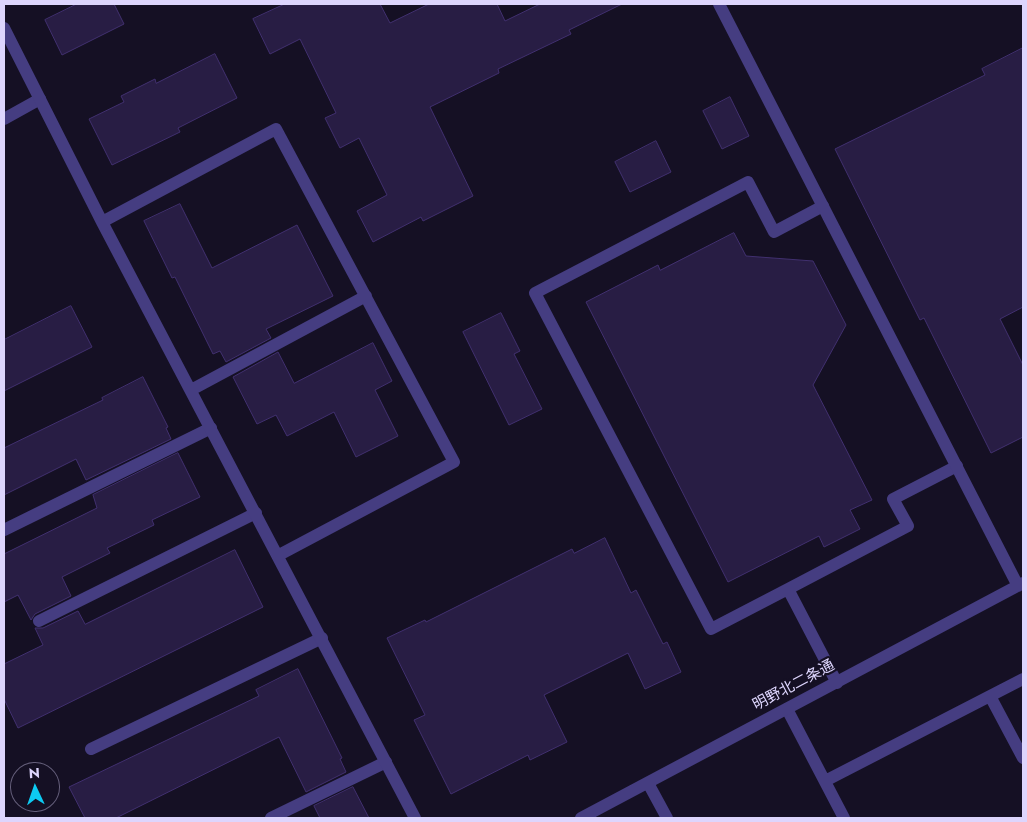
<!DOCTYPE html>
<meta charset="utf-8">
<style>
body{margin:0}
#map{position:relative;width:1027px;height:822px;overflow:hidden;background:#151024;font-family:Jost,sans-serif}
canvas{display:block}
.frame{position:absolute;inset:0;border:5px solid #ddd5fd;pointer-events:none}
.north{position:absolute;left:10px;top:762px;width:50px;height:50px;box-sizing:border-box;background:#151024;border:1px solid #655f7b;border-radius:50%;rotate:357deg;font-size:14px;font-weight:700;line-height:20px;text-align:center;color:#ddd5fd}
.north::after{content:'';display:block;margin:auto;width:18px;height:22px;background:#0dcaf2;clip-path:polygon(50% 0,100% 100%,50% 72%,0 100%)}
</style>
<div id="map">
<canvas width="1027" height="822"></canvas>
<div class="frame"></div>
<div class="north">N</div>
</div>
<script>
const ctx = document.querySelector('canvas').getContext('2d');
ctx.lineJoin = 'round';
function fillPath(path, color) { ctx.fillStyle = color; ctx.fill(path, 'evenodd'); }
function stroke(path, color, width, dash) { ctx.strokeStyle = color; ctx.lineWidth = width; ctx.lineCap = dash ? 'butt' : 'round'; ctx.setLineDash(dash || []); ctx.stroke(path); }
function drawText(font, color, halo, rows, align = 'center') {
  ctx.font = font + ' Jost,"Noto Sans JP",sans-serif'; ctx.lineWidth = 4.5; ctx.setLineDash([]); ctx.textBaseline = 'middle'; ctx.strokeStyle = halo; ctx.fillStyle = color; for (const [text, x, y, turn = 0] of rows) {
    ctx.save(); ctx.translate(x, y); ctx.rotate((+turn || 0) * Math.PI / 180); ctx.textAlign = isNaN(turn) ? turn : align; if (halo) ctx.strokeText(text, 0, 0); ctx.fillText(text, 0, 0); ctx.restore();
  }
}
const building = new Path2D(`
 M 77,4 L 114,4 L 124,24 L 62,55 L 45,20 Z
 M 285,4 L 380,4 L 390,23 L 429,4 L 497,4 L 505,21 L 540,4 L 622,4 L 569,30 L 571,34 L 498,69 L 499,73 L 430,107 L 473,196 L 423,221 L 421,217 L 373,242 L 357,211 L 387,195 L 359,138 L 340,148 L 325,118 L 336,113 L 300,39 L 270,54 L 253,19 Z
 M 1023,48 L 1023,307 L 1000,319 L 1023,365 L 1023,437 L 991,453 L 924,318 L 920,320 L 835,149 L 985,75 L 982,69 Z
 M 215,54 L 237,98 L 178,128 L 180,132 L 112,165 L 89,119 L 124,102 L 121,96 L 155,79 L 156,83 Z
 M 730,97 L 749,136 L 722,149 L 703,111 Z
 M 656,141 L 671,172 L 630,192 L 615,162 Z
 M 180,204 L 212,268 L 297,225 L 333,296 L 266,329 L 271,338 L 226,362 L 220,351 L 213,354 L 175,277 L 172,278 L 144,221 Z
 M 734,233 L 746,256 L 813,261 L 846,325 L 813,385 L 872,500 L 850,510 L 860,529 L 824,547 L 819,536 L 728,582 L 586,302 L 658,265 L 660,270 Z
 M 71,306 L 92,347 L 4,391 L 4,340 Z
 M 501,313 L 520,351 L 514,354 L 542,409 L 509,425 L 463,332 Z
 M 373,343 L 392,381 L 375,390 L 398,436 L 356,457 L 334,412 L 287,436 L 276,415 L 257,424 L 233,377 L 278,352 L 294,383 Z
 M 143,377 L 168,427 L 166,428 L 171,439 L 86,480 L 76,459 L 4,495 L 4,448 L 103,400 L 102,398 Z
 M 178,453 L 200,497 L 152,520 L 154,525 L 107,548 L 110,553 L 62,577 L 71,596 L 35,614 L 31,620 L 18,595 L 4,602 L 4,554 L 97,508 L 93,495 Z
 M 605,538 L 631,593 L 636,590 L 663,644 L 667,642 L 681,672 L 645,689 L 628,653 L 544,695 L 567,742 L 530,760 L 528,755 L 451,794 L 414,720 L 425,715 L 387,638 L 425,620 L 426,622 L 572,549 L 574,553 Z
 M 235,550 L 263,607 L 18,728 L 4,699 L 4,664 L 43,645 L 35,628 L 43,628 L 78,611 L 85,624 Z
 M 298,669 L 342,758 L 340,759 L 346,772 L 306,792 L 279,737 L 116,818 L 85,818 L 69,787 L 259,696 L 256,690 Z
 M 353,787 L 369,818 L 320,818 L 314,806 Z`);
fillPath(building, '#281d44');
stroke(building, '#41306f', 1);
stroke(new Path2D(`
 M 4,119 L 40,99
 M 823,206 L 774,232 L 748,182 L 535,293 L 711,629 L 788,589 L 837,683
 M 4,530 L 211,428
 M 788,589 L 908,526 L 893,499 L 957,466
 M 39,621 L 256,513
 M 990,696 L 1023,758
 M 787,709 L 844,818
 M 91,749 L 322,638
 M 825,781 L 1023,679
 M 271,818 L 386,762`), '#453d81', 12);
stroke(new Path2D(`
 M 719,4 L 1018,586
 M 4,28 L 102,222 L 415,818
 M 102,222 L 276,129 L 454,462 L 279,555
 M 191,390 L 366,296
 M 648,783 L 667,818
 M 581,818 L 1023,583`), '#453d81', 12);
drawText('15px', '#ddd5fd', '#151024', [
 ["明野北二条通",794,686,-28]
]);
</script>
